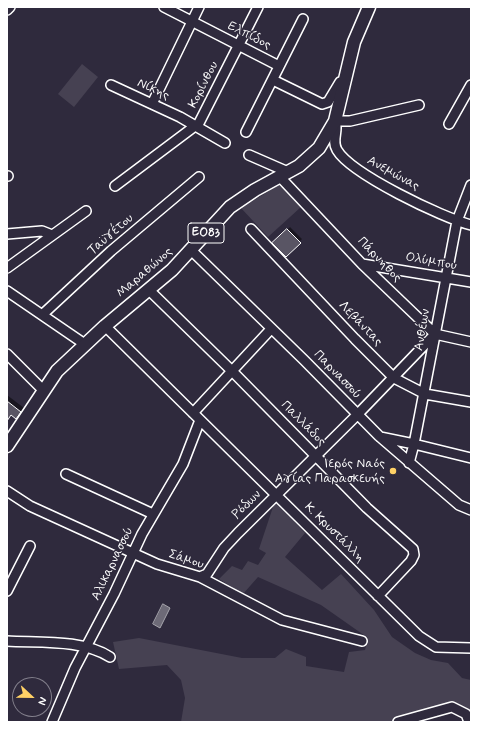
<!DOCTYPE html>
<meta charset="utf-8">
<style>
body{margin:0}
#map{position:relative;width:478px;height:729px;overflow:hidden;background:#2f2a3d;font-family:Mynerve,sans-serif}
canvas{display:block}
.frame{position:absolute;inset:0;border:8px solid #fff;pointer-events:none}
.north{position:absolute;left:12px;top:677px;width:40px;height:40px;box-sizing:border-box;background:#2f2a3d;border:1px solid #827f8b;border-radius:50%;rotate:112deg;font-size:11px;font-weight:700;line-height:16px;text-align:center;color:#fff}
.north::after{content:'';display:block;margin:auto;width:14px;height:18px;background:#ffd166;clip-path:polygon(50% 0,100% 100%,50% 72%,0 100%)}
</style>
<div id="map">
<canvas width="478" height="729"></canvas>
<div class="frame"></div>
<div class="north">N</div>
</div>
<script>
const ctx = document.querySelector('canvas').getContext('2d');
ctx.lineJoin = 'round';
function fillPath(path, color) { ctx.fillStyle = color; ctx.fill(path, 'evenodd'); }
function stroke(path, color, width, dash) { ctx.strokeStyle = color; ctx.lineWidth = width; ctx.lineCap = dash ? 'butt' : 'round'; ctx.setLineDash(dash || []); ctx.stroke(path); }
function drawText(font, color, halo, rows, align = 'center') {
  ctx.font = font + ' Mynerve,sans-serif'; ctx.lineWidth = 3; ctx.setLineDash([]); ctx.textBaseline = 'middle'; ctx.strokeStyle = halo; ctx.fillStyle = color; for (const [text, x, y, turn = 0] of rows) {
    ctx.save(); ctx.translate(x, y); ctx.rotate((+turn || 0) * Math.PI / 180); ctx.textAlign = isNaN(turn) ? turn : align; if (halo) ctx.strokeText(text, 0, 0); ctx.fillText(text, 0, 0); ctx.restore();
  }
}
fillPath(new Path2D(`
 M 82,64 L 98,77 L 74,107 L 58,94 Z
 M 279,185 L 291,195 L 301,207 L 268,237 L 241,208 Z
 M 275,501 L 305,533 L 285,557 L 322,590 L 341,574 L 374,610 L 392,637 L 415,653 L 431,660 L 448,663 L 462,678 L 471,680 L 471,720 C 467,710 461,706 452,703 L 388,722 L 181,722 L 185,698 L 181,680 L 167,665 L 119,669 L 113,642 L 139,638 L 242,658 L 275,658 L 286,649 L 306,657 L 306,666 L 344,672 L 349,652 L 365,650 L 368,638 L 321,605 L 258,577 L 243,594 L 219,579 L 232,566 L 242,570 L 248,561 L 258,565 L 266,553 L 259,549 Z`), '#464152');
const water = new Path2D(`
 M 163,604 L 170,608 L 160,628 L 153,624 Z`);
fillPath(water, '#6d6a77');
stroke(water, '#a7a6ad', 1);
fillPath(new Path2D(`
 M 290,227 L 302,239 L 286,256 L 274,243 Z
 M 7,395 L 24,408 L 20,414 L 11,415 L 7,421 Z`), '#0007');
const building = new Path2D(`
 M 287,229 L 301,243 L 286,257 L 272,243 Z
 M 7,401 L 21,412 L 16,419 L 11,415 L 7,421 Z`);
fillPath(building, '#595564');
stroke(building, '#fff', 1);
const minor = new Path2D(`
 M 164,7 L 279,66
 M 7,10 L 10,7
 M 273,80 L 322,104 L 328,102 L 340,82 L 345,82
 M 111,85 L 180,117 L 225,143
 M 152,104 L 199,7
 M 419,105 L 350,121 L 335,121 C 339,131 331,140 337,150 C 351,174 443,218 471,225
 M 449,124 L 471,85
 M 246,132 L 303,19
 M 249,155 L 288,172
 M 7,176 L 8,176
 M 280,177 L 362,264 L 435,334 L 471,342
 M 115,186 L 199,123 L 258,7
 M 251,229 L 355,339 L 394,378 L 425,394 L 471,402
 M 7,234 L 42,231 L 52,235
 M 191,250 L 304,360 L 379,436 L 459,505 L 471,510
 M 362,264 L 471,282
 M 7,268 L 86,211
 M 149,290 L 232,371 L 367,508 L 413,549 L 414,555 L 411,561 L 378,596
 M 7,291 L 86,345
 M 42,315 L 111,251 L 199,177
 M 105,326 L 419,636 L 436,647 L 471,648
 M 7,354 L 44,391
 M 193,413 L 271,329
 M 380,437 L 414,444 L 457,221 L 471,185
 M 409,463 L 414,444 L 471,458
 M 66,474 L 153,514
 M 7,491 L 30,506 L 157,564 L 200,577 L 282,620 L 362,641
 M 200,577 L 207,574 L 224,548 L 238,533 L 357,415 L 435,334
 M 7,591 L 30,546
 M 7,641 C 39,643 82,639 110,657
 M 52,722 L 75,668 L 114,594 L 142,534 L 183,464 L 200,420
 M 398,722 L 452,707 L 466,714 L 469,722`);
const major = new Path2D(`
 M 7,446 L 57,371 L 105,326 L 172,270 L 230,207 L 255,190 L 299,166 L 319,148 L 335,121 L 354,42 L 369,7`);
stroke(minor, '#fff', 12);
stroke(major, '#fff', 15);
stroke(minor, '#2f2a3d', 9);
stroke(major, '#2f2a3d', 12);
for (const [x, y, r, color] of [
 [393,471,4,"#ffd166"]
]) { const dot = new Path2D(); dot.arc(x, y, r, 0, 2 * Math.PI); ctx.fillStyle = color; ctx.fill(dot); stroke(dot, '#2f2a3d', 1.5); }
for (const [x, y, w] of [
 [206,233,36]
]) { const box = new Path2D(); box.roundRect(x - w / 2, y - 10, w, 20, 3); ctx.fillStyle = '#2f2a3d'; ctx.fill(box); stroke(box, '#fff', 1); }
drawText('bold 12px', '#fff', null, [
 ["ΕΟ83",206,233]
]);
drawText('13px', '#fff', '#2f2a3d', [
 ["Ελπίδος",249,36,27],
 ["Κορίνθου",204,85,-63],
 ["Νίκης",153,90,25],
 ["Ανεμώνας",393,174,29],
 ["Ταϋγέτου",111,235,-41],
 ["Πάρνηθος",379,260,46],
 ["Ολύμπου",431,262,10],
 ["Μαραθώνος",145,273,-41],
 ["Λεβάντας",360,324,46],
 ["Ανθέων",423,330,-80],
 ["Παρνασσού",337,375,46],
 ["Παλλάδος",303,424,45],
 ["Ρόδων",247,505,-45],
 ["Κ. Κρυστάλλη",334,533,45],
 ["Σάμου",186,560,18],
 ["Αλικαρνασσού",113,564,-64]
]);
drawText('13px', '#fff', '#2f2a3d', [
 ["Ιερός Ναός",385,464],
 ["Αγίας Παρασκευής",385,479]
], 'right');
</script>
